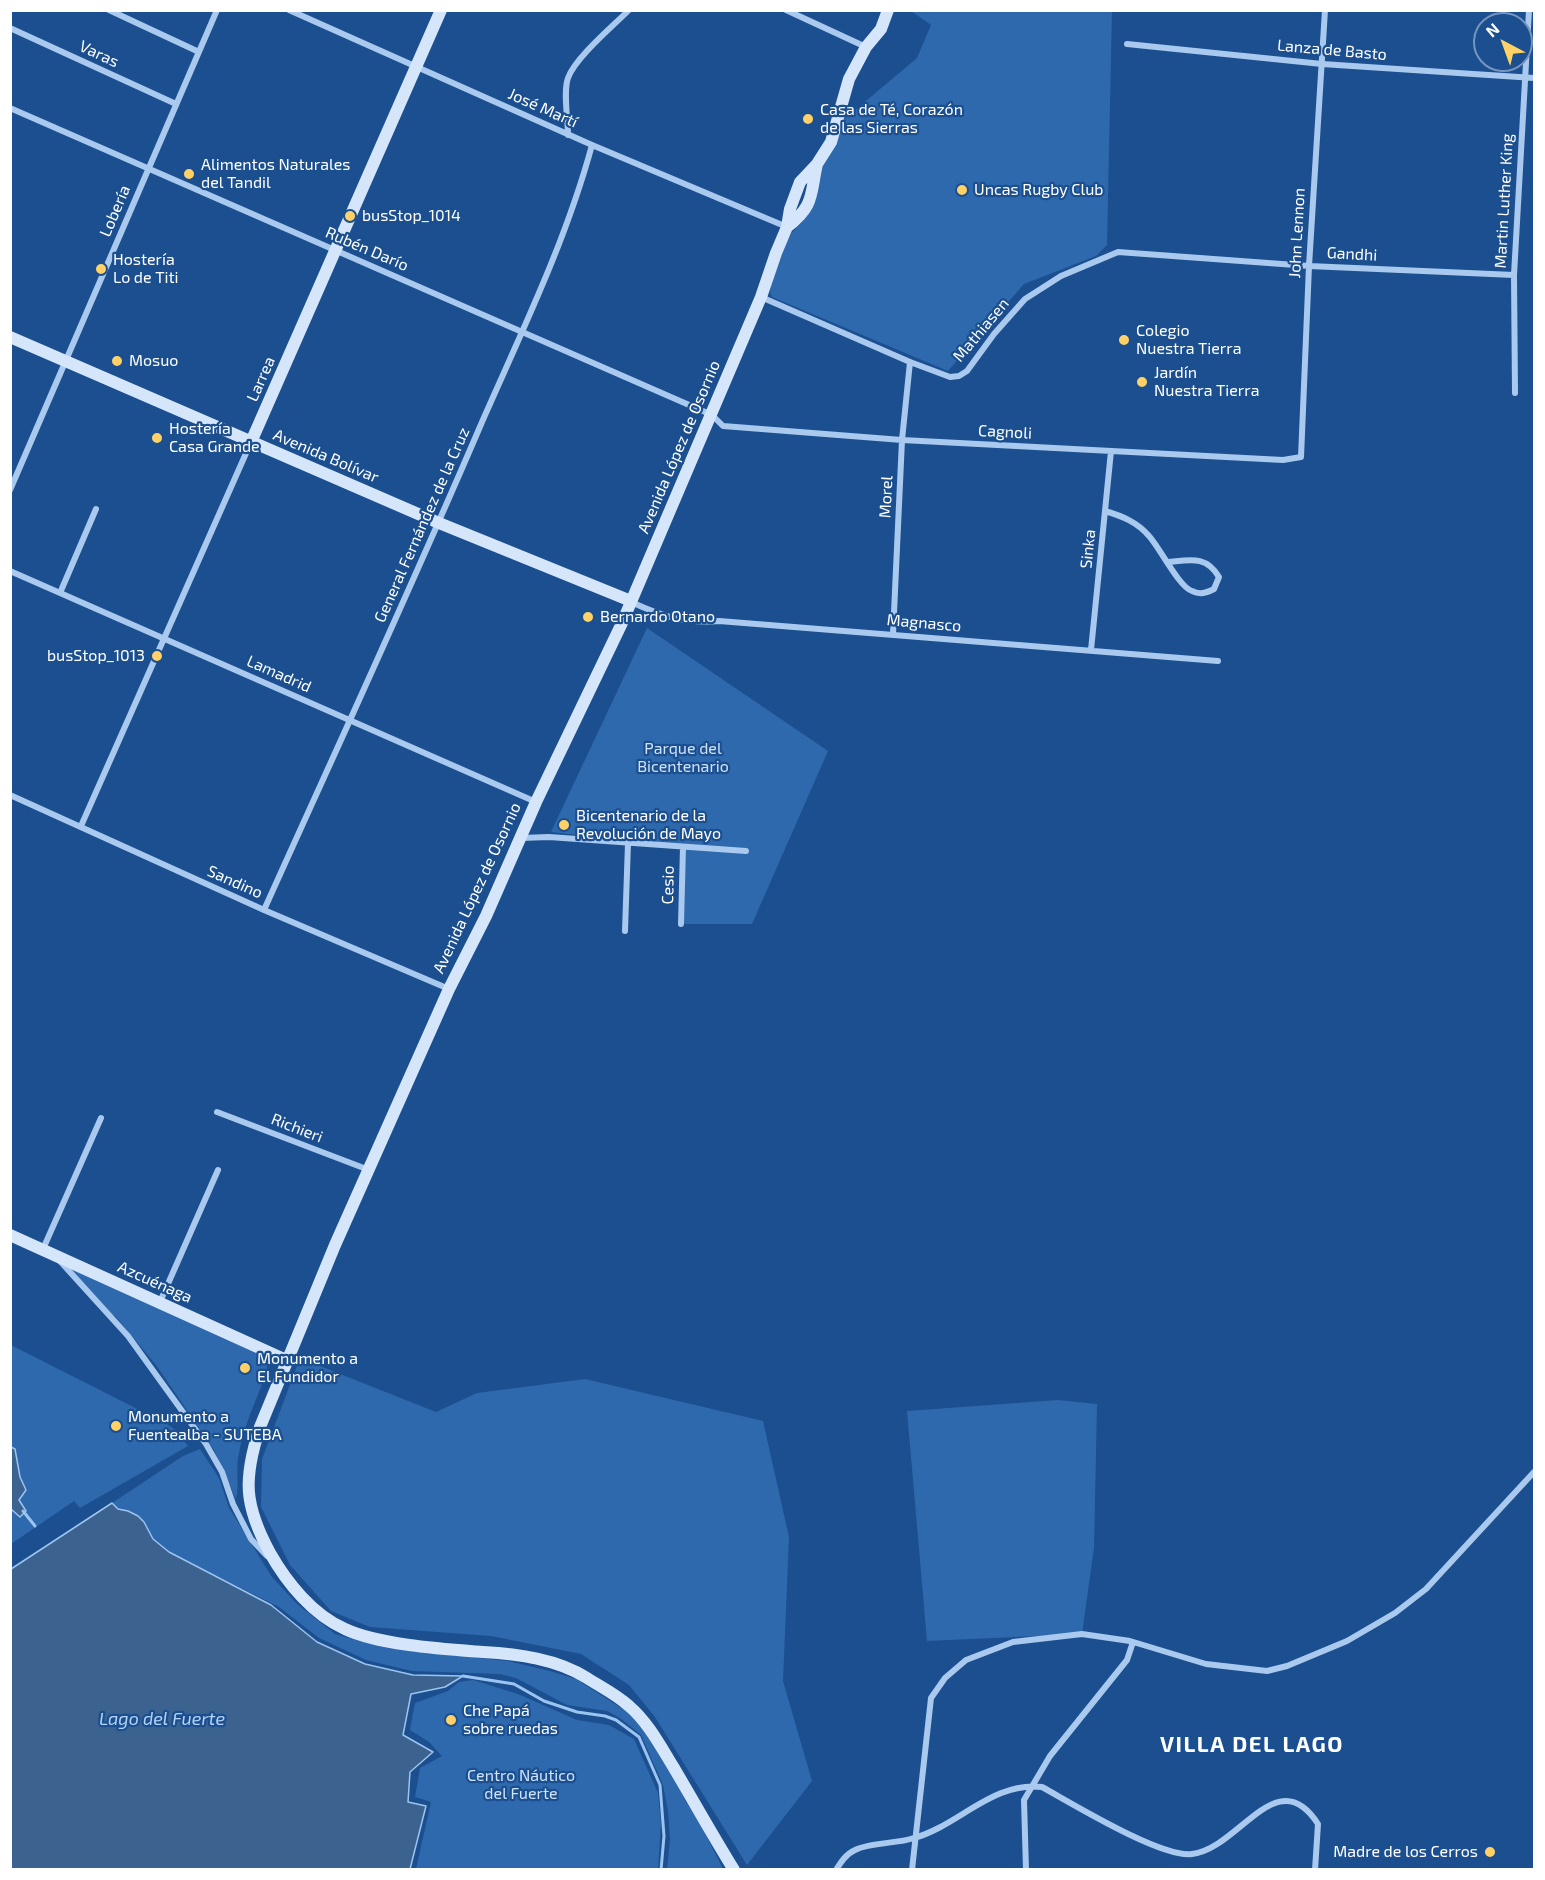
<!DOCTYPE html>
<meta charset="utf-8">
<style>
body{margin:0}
#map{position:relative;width:1545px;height:1880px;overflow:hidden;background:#1b4f8f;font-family:"Exo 2",sans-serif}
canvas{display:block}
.frame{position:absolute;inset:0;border:12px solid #fff;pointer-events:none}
.north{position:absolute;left:1473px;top:12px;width:60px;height:60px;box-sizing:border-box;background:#1b4f8f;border:2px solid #7695bc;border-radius:50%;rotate:319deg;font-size:16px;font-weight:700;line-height:24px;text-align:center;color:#fff}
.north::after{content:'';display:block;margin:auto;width:21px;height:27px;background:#ffd166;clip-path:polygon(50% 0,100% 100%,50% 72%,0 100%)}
</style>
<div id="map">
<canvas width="1545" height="1880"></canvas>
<div class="frame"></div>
<div class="north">N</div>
</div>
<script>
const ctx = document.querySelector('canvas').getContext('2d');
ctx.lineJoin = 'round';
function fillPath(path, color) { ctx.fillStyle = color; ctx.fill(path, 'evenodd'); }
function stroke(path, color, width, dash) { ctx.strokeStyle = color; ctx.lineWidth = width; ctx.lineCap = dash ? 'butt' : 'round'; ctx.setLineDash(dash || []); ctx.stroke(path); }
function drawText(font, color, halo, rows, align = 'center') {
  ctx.font = font + ' "Exo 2",sans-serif'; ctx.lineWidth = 4.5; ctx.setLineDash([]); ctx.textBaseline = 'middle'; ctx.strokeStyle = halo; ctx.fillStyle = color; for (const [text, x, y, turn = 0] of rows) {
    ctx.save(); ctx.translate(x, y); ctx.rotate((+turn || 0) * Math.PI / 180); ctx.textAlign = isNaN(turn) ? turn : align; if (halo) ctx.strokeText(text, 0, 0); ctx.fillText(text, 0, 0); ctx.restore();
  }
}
fillPath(new Path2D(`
 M 911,11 L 1112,11 L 1107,245 L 1096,256 L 1024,284 L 948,371 L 772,297 L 770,293 L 774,267 L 791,234 L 805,218 L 819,174 L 842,121 L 917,58 L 931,25 Z
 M 647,628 L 828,751 L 752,924 L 681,924 L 683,847 L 551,832 Z
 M 68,1267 L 262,1356 L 267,1367 L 267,1372 C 257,1398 244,1425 239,1453 C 235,1468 240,1484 236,1499 L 214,1450 L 156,1365 L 116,1317 L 106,1310 Z
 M 11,1345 L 167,1424 L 177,1431 L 188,1446 L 80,1508 L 74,1501 L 11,1544 Z
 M 300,1358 L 436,1412 L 477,1393 L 585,1379 L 763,1421 L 789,1537 L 783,1681 L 812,1781 L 747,1865 L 655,1717 L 629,1685 L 581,1654 L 491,1636 L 370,1627 L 331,1611 L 290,1565 L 261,1507 L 262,1459 Z
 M 1058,1400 L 1097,1404 L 1094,1548 L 1082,1634 L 927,1641 L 907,1411 Z
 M 200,1449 L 219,1478 L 229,1508 L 272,1577 L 297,1604 L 335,1634 L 363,1642 L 422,1652 L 508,1661 L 550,1671 L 576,1679 L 626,1711 L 642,1727 L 673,1776 L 686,1802 L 699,1821 L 723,1869 L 667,1869 L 670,1839 L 668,1811 L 663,1785 L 641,1735 L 620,1718 L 607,1711 L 567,1705 L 516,1678 L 499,1674 L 412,1671 L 366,1660 L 319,1638 L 279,1607 L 169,1552 L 153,1539 L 144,1522 L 128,1511 L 118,1509 L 112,1503 L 183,1456 Z
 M 473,1680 L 518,1694 L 577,1720 L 609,1725 L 634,1739 L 658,1793 L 661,1824 L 658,1869 L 416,1869 L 431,1802 L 415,1797 L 420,1768 L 442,1756 L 429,1742 L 410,1730 L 415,1703 L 448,1691 L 459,1682 Z`), '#2e69ad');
const water = new Path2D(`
 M 11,1447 L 15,1449 L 20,1477 L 26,1490 L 19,1500 L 26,1511 L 20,1517 L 11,1509 Z
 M 112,1503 L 118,1509 L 128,1511 L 138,1516 L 144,1522 L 153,1539 L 169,1552 L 271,1605 L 317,1642 L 365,1664 L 413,1675 L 463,1676 L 445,1687 L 411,1694 L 403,1735 L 433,1752 L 410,1772 L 408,1802 L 426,1806 L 410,1869 L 11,1869 L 11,1569 Z`);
fillPath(water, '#3c6290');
stroke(water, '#9cc4f0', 1.5);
stroke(new Path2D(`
 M 23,1511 L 35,1526
 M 463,1676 L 514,1684 L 544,1701 L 577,1712 L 605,1716 L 616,1720 L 639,1737 L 660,1785 L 664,1836 L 661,1870`), '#9cc4f0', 3);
stroke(new Path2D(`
 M 109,10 L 199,52
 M 289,10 L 592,145 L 787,227
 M 786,10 L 866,47
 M 10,28 L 176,104
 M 1127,44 L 1322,64 L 1534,78
 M 10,108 L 712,415 L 723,426 L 902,440 L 1283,460 L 1301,457 L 1309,266 L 1325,10
 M 568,135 C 568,119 563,92 568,78 C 575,58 613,26 629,10
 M 761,297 L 910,362 L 950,377 L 959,376 L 967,371 L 994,334 L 1025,299 L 1061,276 L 1118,252 L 1309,266 L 1514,275
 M 1515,393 L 1514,275 L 1529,10
 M 10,490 L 217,10
 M 1105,511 C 1122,516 1137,522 1149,536 C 1160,548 1179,587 1192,591 C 1200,595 1206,593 1214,589 L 1219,577 C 1206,555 1190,560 1168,562
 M 10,571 L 536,802
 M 60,593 L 96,509
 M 631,602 C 662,616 684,624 719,621 L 1218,661
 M 893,634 L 902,440 L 910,362
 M 1091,650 L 1111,451
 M 10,795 L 264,910 L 449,989
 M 81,826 L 251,442
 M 521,838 L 549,837 L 746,851
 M 264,910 C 337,748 412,586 482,422 C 522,331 566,241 592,145
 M 681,924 L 683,847
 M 625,931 L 628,843
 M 217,1112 L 369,1170
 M 43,1249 L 101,1118
 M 59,1260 L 128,1336 L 206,1444 L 222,1472 L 233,1504 L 251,1539 L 267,1556
 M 160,1302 L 218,1170
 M 836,1870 C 841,1862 846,1854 855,1850 C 871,1842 897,1844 914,1838 C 958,1826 993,1781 1042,1787 C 1073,1804 1161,1858 1192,1854 C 1239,1849 1277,1760 1318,1824 L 1315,1870
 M 912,1870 L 931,1698 L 945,1678 L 966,1660 L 1013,1642 L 1082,1634 L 1130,1641 L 1206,1664 L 1267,1671 L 1287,1666 L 1347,1641 L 1395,1613 L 1426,1589 L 1534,1472
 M 1026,1870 L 1024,1800 L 1050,1756 L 1127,1660 L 1133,1642`), '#a9c9ee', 6);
stroke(new Path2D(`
 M 787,227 C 815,205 810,195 817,164
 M 10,337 L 439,523 L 631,601
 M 251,442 L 441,10
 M 10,1235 L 286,1360
 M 734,1870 C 713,1836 694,1802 674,1768 C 661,1747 648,1722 629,1706 C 617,1695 601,1687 587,1678 C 557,1659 518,1654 483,1652 C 444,1649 379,1645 345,1629 C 313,1615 287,1583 270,1553 C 244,1505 243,1479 260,1427 L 335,1245 L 449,989 L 486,916 L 536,802 L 622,623 L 761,297 L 776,253 L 787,227 L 790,209 L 800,182 L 817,164 L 831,142 L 849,79 L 866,47 L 881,29 L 888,10`), '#d6e6fa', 12);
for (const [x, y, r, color] of [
 [808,119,6,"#ffd166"],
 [189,174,6,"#ffd166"],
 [962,190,6,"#ffd166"],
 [350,216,6,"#ffd166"],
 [101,269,6,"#ffd166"],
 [1124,340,6,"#ffd166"],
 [117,361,6,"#ffd166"],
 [1142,382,6,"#ffd166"],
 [157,438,6,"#ffd166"],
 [588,617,6,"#ffd166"],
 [157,656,6,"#ffd166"],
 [564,825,6,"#ffd166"],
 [245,1368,6,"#ffd166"],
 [116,1426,6,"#ffd166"],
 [451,1720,6,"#ffd166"],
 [1490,1852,6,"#ffd166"]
]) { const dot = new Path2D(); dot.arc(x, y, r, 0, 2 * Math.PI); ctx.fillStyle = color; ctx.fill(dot); stroke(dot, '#1b4f8f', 2); }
drawText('16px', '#fff', '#1b4f8f', [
 ["Lanza de Basto",1332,50,5],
 ["Varas",99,54,25],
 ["José Martí",543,108,24],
 ["Martin Luther King",1504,201,-87],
 ["Lobería",115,211,-67],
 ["John Lennon",1297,233,-87],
 ["Rubén Darío",367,249,23],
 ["Gandhi",1352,254,3],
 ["Mathiasen",981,330,-50],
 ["Larrea",261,379,-66],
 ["Cagnoli",1005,432,3],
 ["Avenida López de Osornio",679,447,-67],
 ["Avenida Bolívar",326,456,23],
 ["Morel",886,497,-87],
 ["General Fernández de la Cruz",422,525,-66],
 ["Sinka",1088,549,-84],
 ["Magnasco",924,623,5],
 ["Lamadrid",279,674,24],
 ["Sandino",235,882,24],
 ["Cesio",668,885,-89],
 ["Avenida López de Osornio",477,888,-65],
 ["Richieri",297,1128,21],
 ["Azcuénaga",155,1282,24]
]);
drawText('16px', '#fff', '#1b4f8f', [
 ["Casa de Té, Corazón",820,110],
 ["de las Sierras",820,128],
 ["Alimentos Naturales",201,165],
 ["del Tandil",201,183],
 ["Uncas Rugby Club",974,190],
 ["busStop_1014",362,216],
 ["Hostería",113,260],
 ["Lo de Titi",113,278],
 ["Colegio",1136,331],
 ["Nuestra Tierra",1136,349],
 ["Mosuo",129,361],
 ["Jardín",1154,373],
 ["Nuestra Tierra",1154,391],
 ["Hostería",169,429],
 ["Casa Grande",169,447],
 ["Bernardo Otano",600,617],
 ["busStop_1013",145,656,"right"],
 ["Bicentenario de la",576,816],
 ["Revolución de Mayo",576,834],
 ["Monumento a",257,1359],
 ["El Fundidor",257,1377],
 ["Monumento a",128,1417],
 ["Fuentealba - SUTEBA",128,1435],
 ["Che Papá",463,1711],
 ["sobre ruedas",463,1729],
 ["Madre de los Cerros",1478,1852,"right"]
], 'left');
drawText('16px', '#cfe3fa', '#1b4f8f', [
 ["Parque del",683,749],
 ["Bicentenario",683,767],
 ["Centro Náutico",521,1776],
 ["del Fuerte",521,1794]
]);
drawText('italic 18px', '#b5d3f5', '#1b4f8f', [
 ["Lago del Fuerte",162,1719]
]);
ctx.letterSpacing = '1.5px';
drawText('bold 22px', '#fff', '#1b4f8f', [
 ["VILLA DEL LAGO",1252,1745]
]);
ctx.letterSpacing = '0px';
</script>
